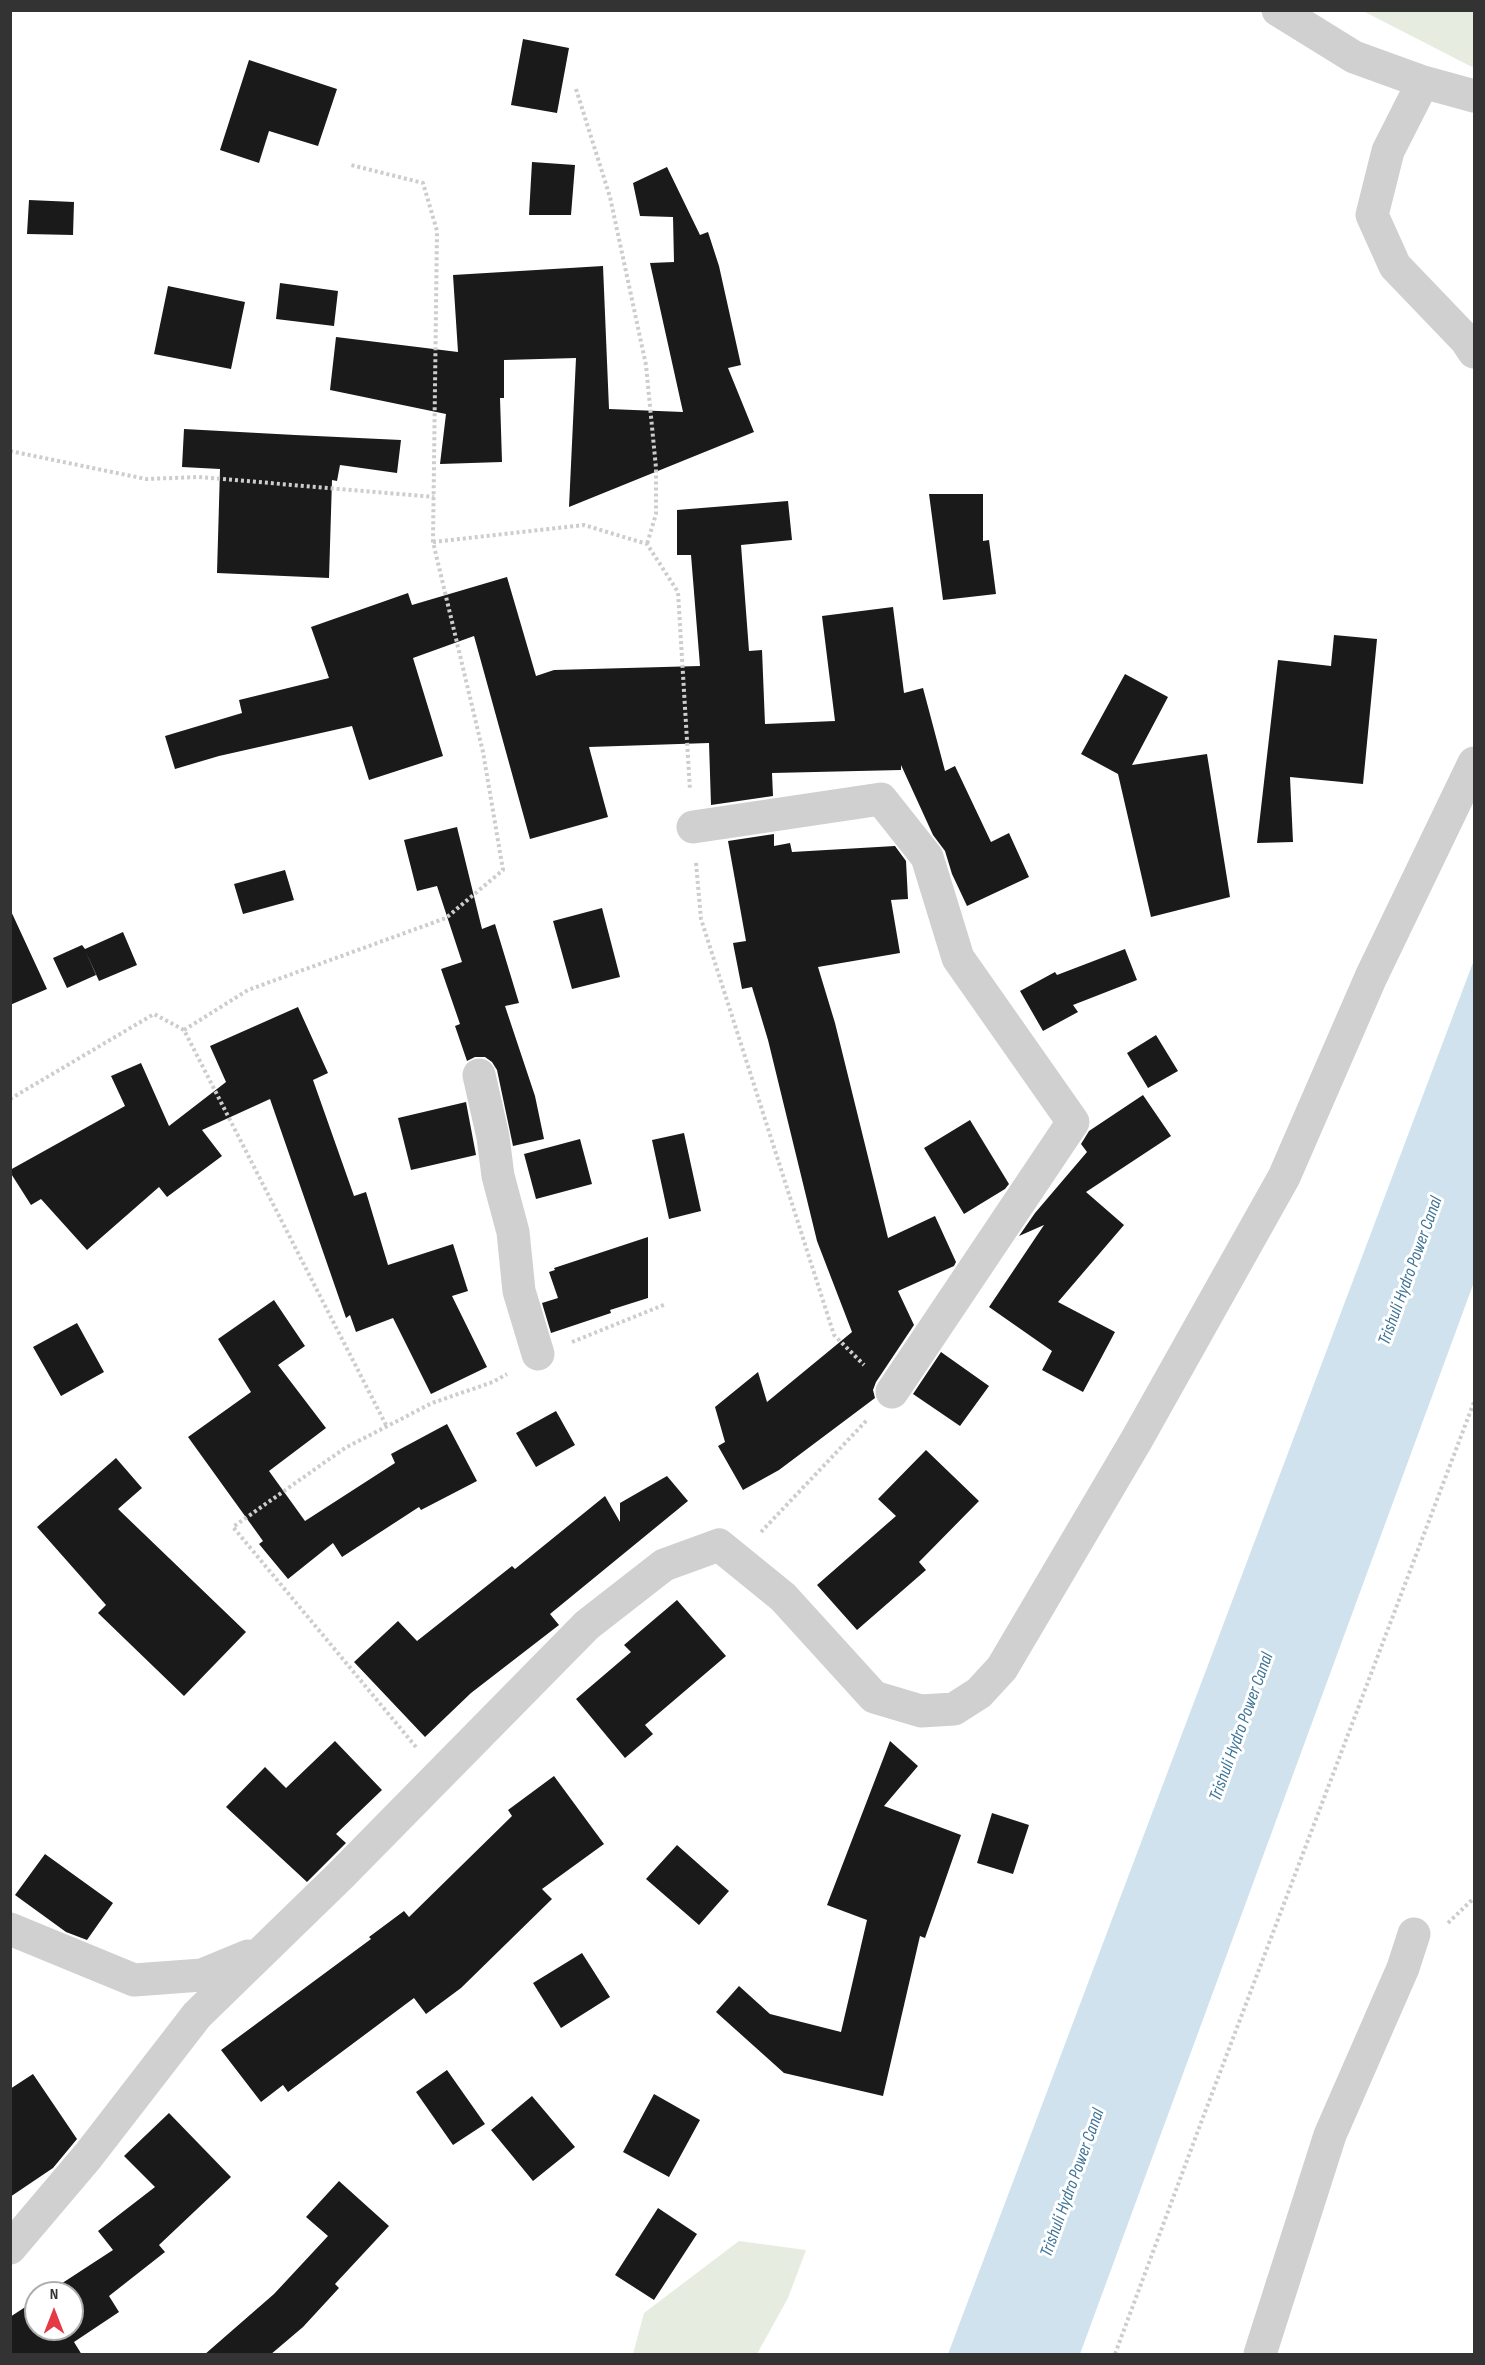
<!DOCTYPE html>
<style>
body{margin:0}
#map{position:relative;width:1485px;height:2365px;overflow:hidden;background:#fff;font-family:"Sofia Sans Condensed",sans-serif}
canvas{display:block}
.frame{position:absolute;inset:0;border:12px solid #333;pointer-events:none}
.north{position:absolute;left:24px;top:2281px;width:60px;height:60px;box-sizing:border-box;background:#fff;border:2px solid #adadad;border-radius:50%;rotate:0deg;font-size:16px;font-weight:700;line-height:24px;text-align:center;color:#333}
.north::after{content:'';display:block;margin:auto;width:21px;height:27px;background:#e63946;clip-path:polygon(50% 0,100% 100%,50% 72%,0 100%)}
</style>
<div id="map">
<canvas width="1485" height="2365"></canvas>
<div class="frame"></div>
<div class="north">N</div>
</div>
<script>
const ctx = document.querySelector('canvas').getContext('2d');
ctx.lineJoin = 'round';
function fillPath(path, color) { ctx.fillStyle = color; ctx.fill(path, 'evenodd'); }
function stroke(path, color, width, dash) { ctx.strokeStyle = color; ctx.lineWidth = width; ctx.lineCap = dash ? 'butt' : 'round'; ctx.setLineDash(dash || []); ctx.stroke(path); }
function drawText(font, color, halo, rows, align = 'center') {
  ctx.font = font + ' "Sofia Sans Condensed",sans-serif'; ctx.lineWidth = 6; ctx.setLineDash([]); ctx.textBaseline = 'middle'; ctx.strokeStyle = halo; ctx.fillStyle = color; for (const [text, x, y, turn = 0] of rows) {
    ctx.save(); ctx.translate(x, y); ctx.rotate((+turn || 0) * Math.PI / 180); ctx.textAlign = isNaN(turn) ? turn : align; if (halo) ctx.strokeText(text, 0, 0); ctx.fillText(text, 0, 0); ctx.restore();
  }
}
fillPath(new Path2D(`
 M 1363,11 L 1474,11 L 1474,68 Z
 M 739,2241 L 806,2250 L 788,2298 L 757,2354 L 633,2354 L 644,2313 Z`), '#e6ecdf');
fillPath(new Path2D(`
 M 1474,960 L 1474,1282 L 1080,2354 L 948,2354 Z`), '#cfe2ee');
fillPath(new Path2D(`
 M 523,39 L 569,48 L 557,113 L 511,105 Z
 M 249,60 L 337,89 L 318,146 L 269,131 L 259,163 L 220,150 Z
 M 532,162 L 575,165 L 571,215 L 529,215 Z
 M 667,167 L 700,235 L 708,232 L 719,266 L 741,365 L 728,368 L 754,432 L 569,507 L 576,358 L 504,360 L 504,398 L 500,398 L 502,462 L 440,464 L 446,414 L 330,390 L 336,337 L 458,352 L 453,275 L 603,266 L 609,409 L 683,412 L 650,263 L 674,262 L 673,217 L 640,216 L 633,183 Z
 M 29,200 L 74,202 L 73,235 L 27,234 Z
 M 280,283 L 338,291 L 334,326 L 276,319 Z
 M 168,286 L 245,302 L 231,369 L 154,354 Z
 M 184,429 L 295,435 L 401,440 L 397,473 L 340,465 L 337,481 L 332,480 L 329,578 L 217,573 L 220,469 L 182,467 Z
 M 929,494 L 983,494 L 983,541 L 989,540 L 996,594 L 943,600 Z
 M 788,501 L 792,540 L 741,545 L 749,651 L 762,650 L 765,724 L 835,721 L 822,616 L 893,607 L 904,693 L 923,688 L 945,771 L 955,766 L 991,842 L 1009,833 L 1029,877 L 967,906 L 952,874 L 945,851 L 933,835 L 901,765 L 901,770 L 772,773 L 773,796 L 711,805 L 709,743 L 589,747 L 608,817 L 530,839 L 474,636 L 413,658 L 443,756 L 369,780 L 352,726 L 219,756 L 175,769 L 165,736 L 242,713 L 239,700 L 329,678 L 311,627 L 408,593 L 412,605 L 507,577 L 536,676 L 554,670 L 700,666 L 691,555 L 677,555 L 677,510 Z
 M 1334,635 L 1377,639 L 1363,784 L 1290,777 L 1293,842 L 1257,843 L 1278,660 L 1331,666 Z
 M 1125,674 L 1168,697 L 1132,765 L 1207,754 L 1230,897 L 1151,917 L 1118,774 L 1081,754 Z
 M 457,827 L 482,929 L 495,924 L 519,1003 L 505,1006 L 535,1096 L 544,1139 L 513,1146 L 497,1070 L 492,1062 L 485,1057 L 475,1057 L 467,1061 L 455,1026 L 460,1024 L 441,969 L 462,962 L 437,886 L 417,891 L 404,840 Z
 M 774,834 L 774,846 L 790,843 L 792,852 L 895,846 L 906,861 L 908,899 L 891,900 L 900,953 L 818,967 L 835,1023 L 888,1238 L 935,1216 L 956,1262 L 954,1266 L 898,1291 L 914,1325 L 876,1382 L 873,1390 L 875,1398 L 779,1470 L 743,1490 L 718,1446 L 725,1442 L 715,1407 L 758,1372 L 767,1402 L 852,1332 L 817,1241 L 768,1040 L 752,987 L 742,989 L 733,943 L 746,941 L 728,841 Z
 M 285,870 L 294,900 L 243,914 L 234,884 Z
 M 602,908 L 620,977 L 572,989 L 553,921 Z
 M 10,909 L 47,989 L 10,1005 Z
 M 123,932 L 137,965 L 99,981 L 85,950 L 96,975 L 67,988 L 53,958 L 82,945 L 85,949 Z
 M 1125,949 L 1137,980 L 1073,1005 L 1078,1012 L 1043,1031 L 1020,991 L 1055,972 L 1057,975 Z
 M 298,1007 L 328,1073 L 313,1080 L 354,1196 L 366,1192 L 388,1265 L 453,1244 L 468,1291 L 452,1296 L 487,1367 L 431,1394 L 393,1318 L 356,1332 L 350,1315 L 346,1318 L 270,1099 L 202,1130 L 222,1156 L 167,1197 L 159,1187 L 87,1250 L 41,1199 L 31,1205 L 10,1172 L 10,1170 L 125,1106 L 111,1076 L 141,1063 L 169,1126 L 226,1082 L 210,1046 Z
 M 1156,1035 L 1178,1071 L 1148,1088 L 1127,1053 Z
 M 1143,1095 L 1171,1136 L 1086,1192 L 1124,1225 L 1058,1302 L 1115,1332 L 1083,1392 L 1042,1370 L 1052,1351 L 989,1307 L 1044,1225 L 1019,1236 L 1035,1213 L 1087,1152 L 1081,1144 L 1089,1131 Z
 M 466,1102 L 476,1155 L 411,1170 L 398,1118 Z
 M 970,1120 L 1009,1184 L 1005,1189 L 964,1214 L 924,1148 Z
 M 684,1133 L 701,1211 L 669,1219 L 652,1140 Z
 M 580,1139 L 592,1184 L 536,1199 L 524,1154 Z
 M 648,1237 L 648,1298 L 610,1310 L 611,1313 L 551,1333 L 542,1303 L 558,1298 L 549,1272 L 555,1270 L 554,1268 Z
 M 274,1300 L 305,1346 L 278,1365 L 326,1428 L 269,1471 L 305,1521 L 395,1463 L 391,1454 L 447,1424 L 477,1481 L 421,1510 L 419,1507 L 342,1557 L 333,1543 L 288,1579 L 259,1544 L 263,1541 L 188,1437 L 251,1392 L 218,1339 Z
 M 77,1323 L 104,1372 L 61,1396 L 33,1347 Z
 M 941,1352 L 989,1386 L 960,1426 L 913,1394 Z
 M 556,1411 L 575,1445 L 536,1467 L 516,1433 Z
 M 926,1450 L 979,1501 L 919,1562 L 926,1570 L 857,1630 L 817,1585 L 896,1516 L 878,1499 Z
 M 116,1458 L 142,1488 L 118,1509 L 246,1632 L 184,1696 L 98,1613 L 106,1605 L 37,1527 Z
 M 667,1476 L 688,1501 L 550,1614 L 559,1625 L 471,1693 L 425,1737 L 354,1662 L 398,1621 L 417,1641 L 512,1566 L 515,1569 L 605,1496 L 620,1522 L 620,1503 Z
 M 677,1600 L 726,1656 L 645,1725 L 653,1734 L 625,1758 L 576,1699 L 631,1652 L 624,1645 Z
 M 335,1741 L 382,1790 L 336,1834 L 346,1843 L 307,1882 L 226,1807 L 265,1767 L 286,1788 Z
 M 890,1741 L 918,1766 L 884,1806 L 961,1835 L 925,1938 L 920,1936 L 883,2096 L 784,2073 L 716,2012 L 739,1986 L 770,2014 L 841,2032 L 867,1920 L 827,1905 Z
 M 554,1776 L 604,1844 L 542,1889 L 552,1899 L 461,1988 L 426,2014 L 414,1998 L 288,2092 L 283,2085 L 261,2102 L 221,2050 L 371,1939 L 369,1937 L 404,1911 L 409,1917 L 512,1816 L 508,1810 Z
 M 992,1813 L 1029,1825 L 1013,1874 L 977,1863 Z
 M 677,1845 L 729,1891 L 699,1925 L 646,1879 Z
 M 45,1854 L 113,1903 L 87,1940 L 66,1932 L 15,1895 Z
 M 582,1953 L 610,1997 L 561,2028 L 533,1983 Z
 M 447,2070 L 485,2124 L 453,2145 L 416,2092 Z
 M 33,2074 L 77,2139 L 53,2168 L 10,2197 L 10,2089 Z
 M 654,2094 L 700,2120 L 669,2177 L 623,2152 Z
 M 532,2096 L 575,2147 L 533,2181 L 491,2130 Z
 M 169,2113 L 231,2177 L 159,2245 L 165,2252 L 109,2296 L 119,2312 L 74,2342 L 82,2355 L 10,2355 L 10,2317 L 36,2300 L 36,2329 L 72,2329 L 72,2293 L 47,2293 L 113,2250 L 98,2231 L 155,2187 L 124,2156 Z
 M 339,2181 L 389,2226 L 335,2284 L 339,2288 L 303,2327 L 270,2355 L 204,2355 L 274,2294 L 328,2236 L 306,2217 Z
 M 658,2208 L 697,2234 L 654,2300 L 615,2275 Z`), '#1a1a1a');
stroke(new Path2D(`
 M 576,89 L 610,197 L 646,365 L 656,468 L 656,514 L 647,544
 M 10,451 L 146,479 L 199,477 L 434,497
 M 433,542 L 584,525 L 647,544 L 678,592 L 690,790
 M 696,863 L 701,919 L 834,1335 L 864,1365
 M 184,1030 L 248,990 L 446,918 L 503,870 L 483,752 L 433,542 L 437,231 L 423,183 L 351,165
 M 10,1099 L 154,1014 L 184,1030 L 386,1425
 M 572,1342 L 666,1304
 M 761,1532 L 867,1420
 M 416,1747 L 233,1527 L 345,1448 L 432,1403 L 493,1382 L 507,1374
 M 1448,1923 L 1474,1898
 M 1115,2354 L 1202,2120 L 1474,1402`), '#cdcdcd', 4, [3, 3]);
stroke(new Path2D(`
 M 1278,10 L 1354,57 L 1423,82 L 1474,96
 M 1423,82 L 1388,151 L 1372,215 L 1395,266 L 1466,340 L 1474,352
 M 693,827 L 881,799 L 927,857 L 958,958 L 1073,1122 L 892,1392
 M 479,1075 L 493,1137 L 498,1176 L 513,1232 L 519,1291 L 538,1354
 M 10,1929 L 134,1980 L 202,1975 L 248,1956
 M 10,2248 L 88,2156 L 197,2015 L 340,1876 L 587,1625 L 664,1565 L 719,1545 L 783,1597 L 874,1697 L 921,1711 L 954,1709 L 979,1693 L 1002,1668 L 1137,1439 L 1284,1177 L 1371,977 L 1474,763
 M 1260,2354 L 1330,2135 L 1403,1968 L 1414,1934`), '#d0d0d0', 33);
drawText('italic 18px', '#3f7597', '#fff', [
 ["Trishuli Hydro Power Canal",1411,1271,-70],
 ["Trishuli Hydro Power Canal",1242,1727,-70],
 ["Trishuli Hydro Power Canal",1073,2183,-70]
]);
</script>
